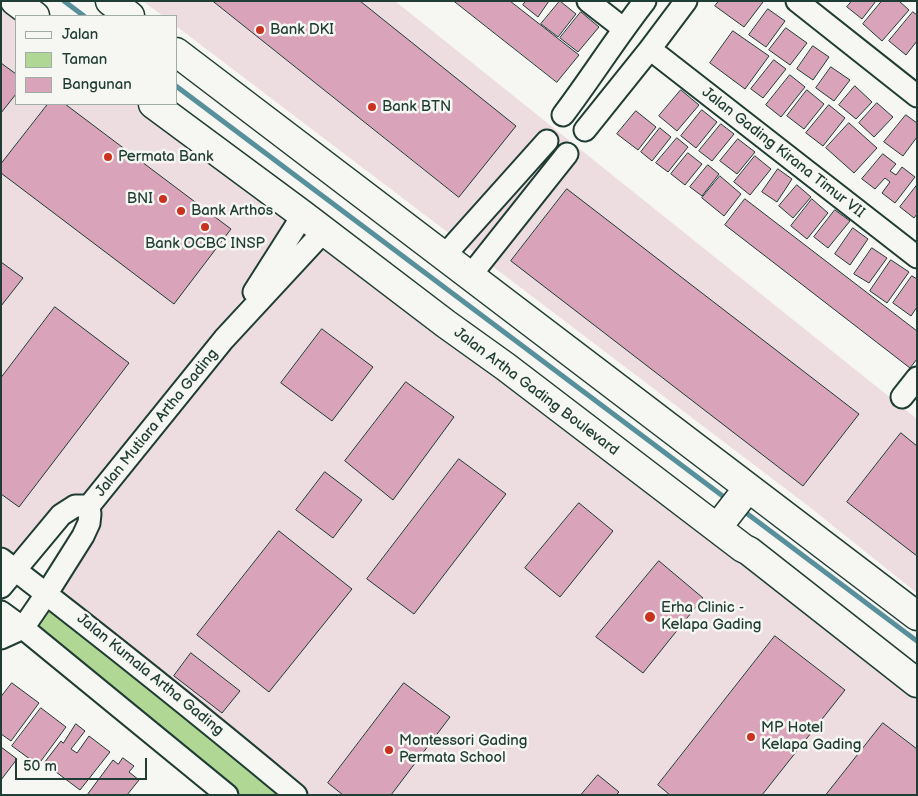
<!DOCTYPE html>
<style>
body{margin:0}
#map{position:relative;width:918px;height:796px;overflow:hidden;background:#f6f6f2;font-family:"Balsamiq Sans",sans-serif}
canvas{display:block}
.frame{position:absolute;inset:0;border:2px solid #1f3d34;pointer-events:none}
.legend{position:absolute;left:15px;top:15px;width:162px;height:90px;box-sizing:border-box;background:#f6f6f2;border:1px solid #a0aca6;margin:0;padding:6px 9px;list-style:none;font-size:15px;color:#1f3d34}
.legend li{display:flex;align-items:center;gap:10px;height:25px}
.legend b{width:25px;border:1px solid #a0aca6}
.scale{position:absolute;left:15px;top:758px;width:132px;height:22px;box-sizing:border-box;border:2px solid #1f3d34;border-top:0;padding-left:6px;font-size:15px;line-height:18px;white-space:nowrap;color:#1f3d34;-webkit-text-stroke:4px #f6f6f2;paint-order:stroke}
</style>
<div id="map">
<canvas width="918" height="796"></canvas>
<div class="frame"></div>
<ul class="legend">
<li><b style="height:6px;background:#f6f6f2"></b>Jalan</li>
<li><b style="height:14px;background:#b0d894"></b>Taman</li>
<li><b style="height:14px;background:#d9a3ba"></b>Bangunan</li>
</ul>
<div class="scale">50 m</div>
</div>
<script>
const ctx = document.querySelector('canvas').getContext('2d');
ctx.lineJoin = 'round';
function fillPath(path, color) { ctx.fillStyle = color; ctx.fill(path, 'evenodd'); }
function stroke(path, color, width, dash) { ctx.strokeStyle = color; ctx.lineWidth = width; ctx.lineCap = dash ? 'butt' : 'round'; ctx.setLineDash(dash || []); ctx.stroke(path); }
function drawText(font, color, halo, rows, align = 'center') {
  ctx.font = font + ' "Balsamiq Sans",sans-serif'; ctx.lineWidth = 5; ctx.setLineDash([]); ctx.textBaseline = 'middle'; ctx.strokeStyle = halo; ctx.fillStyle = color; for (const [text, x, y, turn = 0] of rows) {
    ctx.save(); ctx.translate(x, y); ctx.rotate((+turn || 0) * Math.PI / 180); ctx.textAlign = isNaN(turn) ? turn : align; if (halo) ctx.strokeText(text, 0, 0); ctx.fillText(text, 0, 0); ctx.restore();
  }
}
fillPath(new Path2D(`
 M 1,1 L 15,1 L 16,104 L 153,104 L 917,691 L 917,795 L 301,795 L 47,593 L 89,523 L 75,506 L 16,570 L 1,558 ZM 296,226 L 215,350 L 99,493 Z
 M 143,1 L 395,1 L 917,419 L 917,593 L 807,505 L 176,26 L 176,16 L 163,16 Z`), '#eddde1');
fillPath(new Path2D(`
 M 47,593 L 301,795 L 227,795 L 23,628 Z`), '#b0d894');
stroke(new Path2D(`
 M 64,1 L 84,16
 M 176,86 L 728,500
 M 741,509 L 917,641`), '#578f9a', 5);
const building = new Path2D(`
 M 213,1 L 360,1 L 516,126 L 459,197 Z
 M 454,1 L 510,1 L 579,55 L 557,82 Z
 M 526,1 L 549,1 L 538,17 L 523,5 Z
 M 560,1 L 576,14 L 558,37 L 541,24 Z
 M 719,1 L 761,1 L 763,2 L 744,27 L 715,6 Z
 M 852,1 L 876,1 L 862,19 L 847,7 Z
 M 882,1 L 899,1 L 909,10 L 882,41 L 863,24 Z
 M 768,9 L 785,21 L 766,47 L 749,35 Z
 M 581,12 L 599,27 L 578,52 L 560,38 Z
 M 913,12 L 917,15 L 917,41 L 906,55 L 889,41 Z
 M 786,28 L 807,43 L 790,65 L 769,50 Z
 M 733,31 L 769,56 L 745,89 L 710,63 Z
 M 813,46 L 829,57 L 813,80 L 797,69 Z
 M 774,60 L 786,69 L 763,98 L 751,89 Z
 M 1,63 L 16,74 L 16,94 L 1,113 Z
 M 831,67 L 850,80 L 834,101 L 816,88 Z
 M 790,75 L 805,87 L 781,117 L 766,105 Z
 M 855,86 L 872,102 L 856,119 L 839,105 Z
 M 681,90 L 699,105 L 677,131 L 659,116 Z
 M 807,90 L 824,104 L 804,129 L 787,116 Z
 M 877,103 L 893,117 L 874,137 L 859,123 Z
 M 48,104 L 65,104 L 231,229 L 174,304 L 1,173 L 1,164 Z
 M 829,105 L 845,118 L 823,146 L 806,133 Z
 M 702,110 L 717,122 L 696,148 L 681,136 Z
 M 636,111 L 656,127 L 638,150 L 617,134 Z
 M 906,115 L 917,123 L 917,137 L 903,156 L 884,142 Z
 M 849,123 L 877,148 L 854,173 L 826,148 Z
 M 721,124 L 734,134 L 712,161 L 699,151 Z
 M 660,128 L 671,137 L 652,161 L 641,152 Z
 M 677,138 L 688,147 L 668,172 L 656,163 Z
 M 738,139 L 755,152 L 737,174 L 720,161 Z
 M 688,153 L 702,164 L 685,185 L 671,174 Z
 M 883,154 L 896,164 L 890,171 L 896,175 L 902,167 L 915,177 L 895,203 L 882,193 L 890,182 L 885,178 L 875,189 L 862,179 Z
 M 755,156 L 771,169 L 750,195 L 734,182 Z
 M 708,165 L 719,174 L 702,196 L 690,187 Z
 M 778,169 L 792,179 L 777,202 L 762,192 Z
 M 720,176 L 741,194 L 724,216 L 702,198 Z
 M 797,185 L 811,197 L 793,218 L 779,206 Z
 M 917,185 L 917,214 L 914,218 L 900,207 Z
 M 567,189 L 859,414 L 803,486 L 511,261 Z
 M 745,199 L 917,331 L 917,359 L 910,368 L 725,225 Z
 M 812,199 L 828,213 L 807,239 L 791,226 Z
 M 835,210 L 850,221 L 828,248 L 814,237 Z
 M 853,228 L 868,239 L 850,265 L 835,254 Z
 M 872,248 L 887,258 L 869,283 L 854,274 Z
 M 891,260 L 909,272 L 887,303 L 870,291 Z
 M 1,262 L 23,278 L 1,306 Z
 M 912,276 L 917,279 L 917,307 L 911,316 L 893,303 Z
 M 55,307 L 129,363 L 19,507 L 1,494 L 1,378 Z
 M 322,329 L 373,367 L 332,421 L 281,383 Z
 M 406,382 L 454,417 L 393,500 L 345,461 Z
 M 901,433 L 917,446 L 917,556 L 847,502 Z
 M 459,459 L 506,494 L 414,614 L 367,579 Z
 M 325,472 L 362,500 L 333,538 L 296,510 Z
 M 579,503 L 613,531 L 560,597 L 525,568 Z
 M 279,531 L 352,589 L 269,692 L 197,635 Z
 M 659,561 L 703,598 L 643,673 L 596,637 Z
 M 775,636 L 845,690 L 762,795 L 670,795 L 658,785 Z
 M 191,653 L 240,691 L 222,713 L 174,676 Z
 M 12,683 L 39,703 L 11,741 L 1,734 L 1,697 Z
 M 404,683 L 450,717 L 391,795 L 343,795 L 328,783 Z
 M 41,708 L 66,727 L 38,765 L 12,746 Z
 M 883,723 L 917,749 L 917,795 L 826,795 Z
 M 76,724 L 85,731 L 71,749 L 77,753 L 89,736 L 110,752 L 80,790 L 44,763 L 61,741 L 63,743 Z
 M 1,747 L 17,759 L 1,780 Z
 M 123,758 L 134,766 L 129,772 L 139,780 L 127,795 L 87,795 L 113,760 L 118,764 Z
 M 598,775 L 619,792 L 616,795 L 581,795 Z`);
fillPath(building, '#d9a3ba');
stroke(building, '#1f3d34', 1);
const street = new Path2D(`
 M 588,1 L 624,29
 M 797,1 L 917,96
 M 650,49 L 917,257
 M 563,115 C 591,78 616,38 645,1
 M 585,130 L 650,49 L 686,1
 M 444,256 L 547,141
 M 470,276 L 567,154
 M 254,292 L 303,215
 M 902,397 L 917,378
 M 1,559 C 101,636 199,714 296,795
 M 1,587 L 61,515 L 75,506 L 89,506
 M 1,612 L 23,628 L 227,795
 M 1,638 L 23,628 L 47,593 L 83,536 L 89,523 L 90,514 L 89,506 L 224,339 L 324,231`);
const secondary = new Path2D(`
 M 15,1 L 35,16
 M 110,1 L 130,16
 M 176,52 L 917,616
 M 153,104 L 303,215 L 446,324 L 506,367 L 743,548 L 749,551 L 917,683
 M 717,528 L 748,488`);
stroke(street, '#1f3d34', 25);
stroke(secondary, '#1f3d34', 31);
stroke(street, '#f6f6f2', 21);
stroke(secondary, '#f6f6f2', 28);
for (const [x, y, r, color] of [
 [260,30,5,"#c8321e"],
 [372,107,5,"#c8321e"],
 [108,157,5,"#c8321e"],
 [163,199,5,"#c8321e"],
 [181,211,5,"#c8321e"],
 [205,227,5,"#c8321e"],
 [650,617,6,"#c8321e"],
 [751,737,5,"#c8321e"],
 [389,750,5,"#c8321e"]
]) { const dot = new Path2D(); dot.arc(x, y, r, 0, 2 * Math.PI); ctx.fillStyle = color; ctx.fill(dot); stroke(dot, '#f6f6f2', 2); }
drawText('15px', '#1f3d34', '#f6f6f2', [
 ["Bank DKI",270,30],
 ["Bank BTN",382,107],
 ["Permata Bank",118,157],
 ["BNI",153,199,"right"],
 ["Bank Arthos",191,211],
 ["Bank OCBC INSP",205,244,"center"],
 ["Erha Clinic -",661,608],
 ["Kelapa Gading",661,625],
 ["MP Hotel",761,728],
 ["Kelapa Gading",761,745],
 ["Montessori Gading",399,741],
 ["Permata School",399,758]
], 'left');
drawText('15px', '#1f3d34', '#f6f6f2', [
 ["Jalan Gading Kirana Timur VII",783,153,38],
 ["Jalan Artha Gading Boulevard",536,392,37],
 ["Jalan Mutiara Artha Gading",157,423,-51],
 ["Jalan Kumala Artha Gading",150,675,39]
]);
</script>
